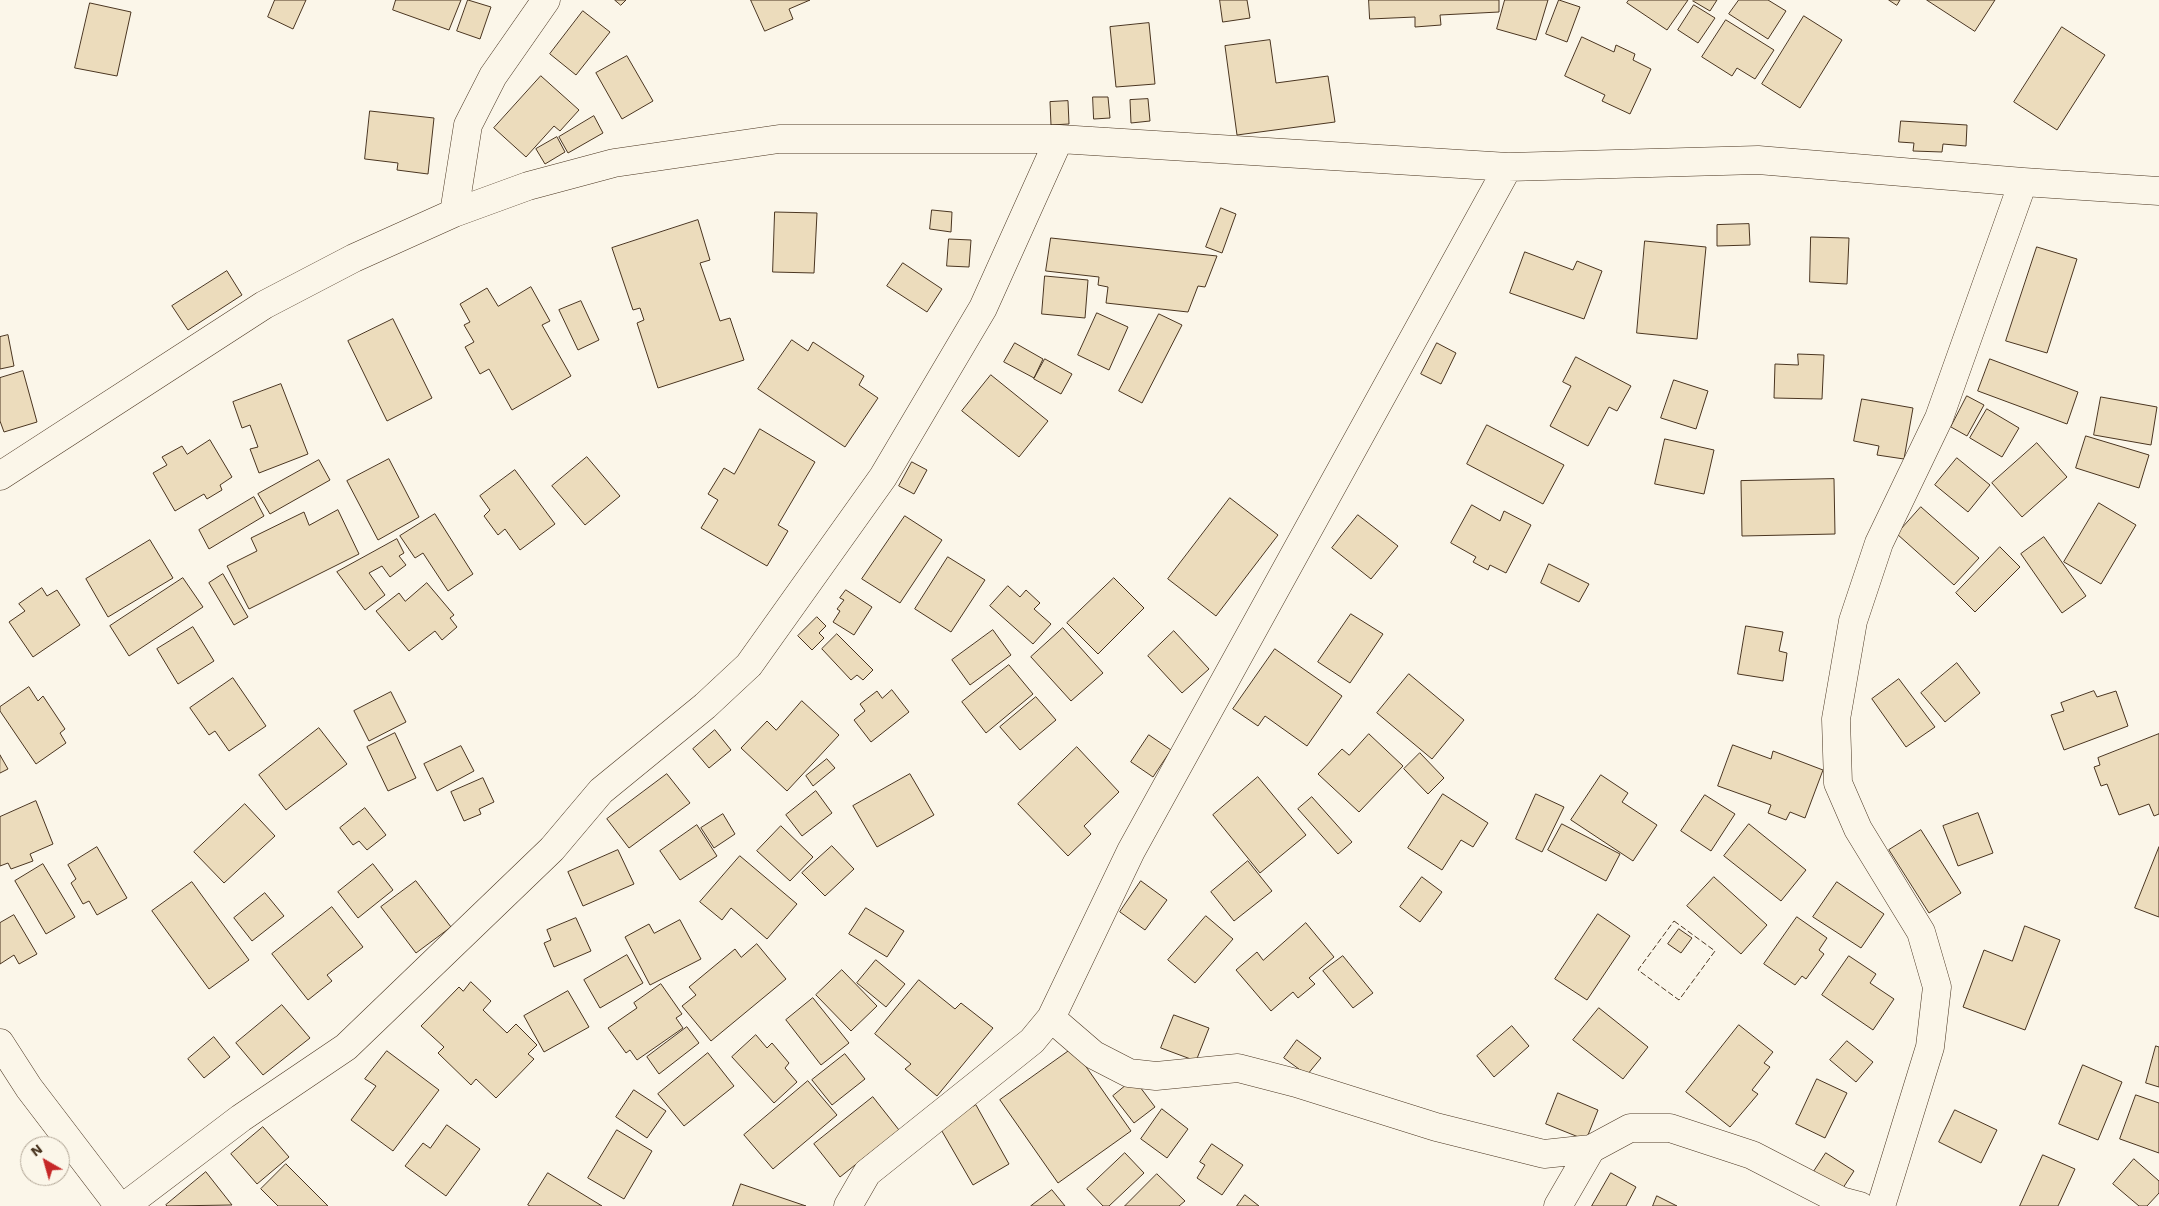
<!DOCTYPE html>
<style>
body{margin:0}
#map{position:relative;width:2159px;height:1206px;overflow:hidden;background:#fbf6e9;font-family:"Work Sans",sans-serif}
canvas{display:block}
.north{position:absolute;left:20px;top:1136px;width:50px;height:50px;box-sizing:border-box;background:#fbf6e9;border:1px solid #b4a999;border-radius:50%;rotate:322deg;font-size:14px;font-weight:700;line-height:20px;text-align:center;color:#4a3520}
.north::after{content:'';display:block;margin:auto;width:18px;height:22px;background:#c62828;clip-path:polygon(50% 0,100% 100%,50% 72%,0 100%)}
</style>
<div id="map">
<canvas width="2159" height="1206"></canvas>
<div class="north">N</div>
</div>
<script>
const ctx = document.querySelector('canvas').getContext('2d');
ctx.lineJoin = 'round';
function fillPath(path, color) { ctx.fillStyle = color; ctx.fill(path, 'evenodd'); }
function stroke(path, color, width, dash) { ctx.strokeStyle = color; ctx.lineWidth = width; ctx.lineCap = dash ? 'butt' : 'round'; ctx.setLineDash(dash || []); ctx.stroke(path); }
const building = new Path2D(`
 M 275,0 L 306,0 L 293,29 L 268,17 Z
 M 396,0 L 461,0 L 449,30 L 393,10 Z
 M 468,0 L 491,7 L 480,39 L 457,31 Z
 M 615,0 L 626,0 L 621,5 Z
 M 751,0 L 810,0 L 789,9 L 793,19 L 765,31 Z
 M 1220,0 L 1247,0 L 1250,18 L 1223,22 Z
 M 1369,0 L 1499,0 L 1499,12 L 1440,15 L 1441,25 L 1415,27 L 1415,17 L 1370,19 Z
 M 1505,0 L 1548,0 L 1536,40 L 1497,29 Z
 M 1559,0 L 1580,7 L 1567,42 L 1546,34 Z
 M 1629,0 L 1688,0 L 1667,30 L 1627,3 Z
 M 1694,0 L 1717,0 L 1710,11 L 1693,1 Z
 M 1739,0 L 1768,0 L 1786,11 L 1768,39 L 1729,14 Z
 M 1889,0 L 1900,0 L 1897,5 Z
 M 1927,0 L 1995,0 L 1975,31 Z
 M 90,3 L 131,12 L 117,76 L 75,68 Z
 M 1694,5 L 1715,18 L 1698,43 L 1678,30 Z
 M 583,11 L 610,32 L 576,75 L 550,54 Z
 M 1804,16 L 1842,40 L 1800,108 L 1762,84 Z
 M 1726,20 L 1774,50 L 1755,79 L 1737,68 L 1732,76 L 1702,57 Z
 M 1149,23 L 1155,84 L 1116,87 L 1110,27 Z
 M 2062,27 L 2105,55 L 2057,130 L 2014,102 Z
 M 1582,37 L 1614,52 L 1616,45 L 1635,54 L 1633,60 L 1651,69 L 1630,114 L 1602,101 L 1605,95 L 1565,76 Z
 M 1270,40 L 1276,83 L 1328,76 L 1335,122 L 1237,135 L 1225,46 Z
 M 627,56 L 653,101 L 622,119 L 596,73 Z
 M 541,76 L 579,110 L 560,131 L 554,126 L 526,157 L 494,128 Z
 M 1093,97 L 1108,97 L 1110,118 L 1094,119 Z
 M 1148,99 L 1150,121 L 1131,123 L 1130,100 Z
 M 1068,101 L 1069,124 L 1051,125 L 1050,102 Z
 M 370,111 L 434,118 L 428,174 L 397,170 L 398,163 L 365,159 Z
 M 594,116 L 603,133 L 568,153 L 559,137 Z
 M 1901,121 L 1967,125 L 1966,146 L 1943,144 L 1942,152 L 1913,151 L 1914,143 L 1899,142 Z
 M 557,137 L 565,152 L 545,164 L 536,149 Z
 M 1221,208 L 1236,214 L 1222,253 L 1206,247 Z
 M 932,210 L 952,212 L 951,232 L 930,229 Z
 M 775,212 L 817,213 L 814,273 L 773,272 Z
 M 698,220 L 710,260 L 700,263 L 720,321 L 730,318 L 744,360 L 658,388 L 637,323 L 644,320 L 640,308 L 633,310 L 612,248 Z
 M 1749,224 L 1750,245 L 1717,246 L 1717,225 Z
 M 1811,237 L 1849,238 L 1847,284 L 1810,282 Z
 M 1051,238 L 1217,256 L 1205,287 L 1198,286 L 1188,312 L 1106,303 L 1108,287 L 1098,285 L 1099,277 L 1046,271 Z
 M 949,239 L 971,240 L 969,267 L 947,266 Z
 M 1645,241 L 1706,247 L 1697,339 L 1637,333 Z
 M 2037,247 L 2077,259 L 2047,353 L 2006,341 Z
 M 1525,252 L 1573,270 L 1577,261 L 1602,271 L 1584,319 L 1510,293 Z
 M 903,263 L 942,289 L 927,312 L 887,286 Z
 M 227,271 L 242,295 L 188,330 L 172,306 Z
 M 1045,276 L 1088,280 L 1085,318 L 1042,314 Z
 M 531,287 L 550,321 L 542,325 L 571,376 L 512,410 L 489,369 L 480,374 L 465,347 L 474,342 L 464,325 L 470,322 L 460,304 L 487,288 L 498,306 Z
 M 581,301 L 599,340 L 578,350 L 559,310 Z
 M 1097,313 L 1128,327 L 1109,370 L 1078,355 Z
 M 1159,314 L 1182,325 L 1142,403 L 1119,391 Z
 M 393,319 L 432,398 L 387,421 L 348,341 Z
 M 8,335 L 14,366 L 0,369 L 0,337 Z
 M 792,340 L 808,351 L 813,342 L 864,376 L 859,385 L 878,398 L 845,447 L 758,389 Z
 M 1015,343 L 1043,359 L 1034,378 L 1004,362 Z
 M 1437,343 L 1456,353 L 1441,384 L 1421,374 Z
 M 1798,354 L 1824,355 L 1822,399 L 1774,398 L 1775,364 L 1798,365 Z
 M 1576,357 L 1631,386 L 1617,411 L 1609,407 L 1588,446 L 1550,426 L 1571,386 L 1563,382 Z
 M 1045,359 L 1072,374 L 1061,394 L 1034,379 Z
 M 1990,359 L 2078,392 L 2067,424 L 1978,391 Z
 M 23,371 L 37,422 L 4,432 L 0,421 L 0,378 Z
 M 991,375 L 1048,421 L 1019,457 L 962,411 Z
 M 1674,380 L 1708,391 L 1696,429 L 1661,418 Z
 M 281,384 L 308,454 L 259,473 L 250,449 L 258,447 L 250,425 L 242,428 L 233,402 Z
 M 1967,396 L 1984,405 L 1967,436 L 1951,427 Z
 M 2101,397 L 2157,407 L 2151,445 L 2094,435 Z
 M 1862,399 L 1913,408 L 1904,459 L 1877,455 L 1879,446 L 1854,441 Z
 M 1987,409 L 2019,428 L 2002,457 L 1970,438 Z
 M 1487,425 L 1564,465 L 1543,504 L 1467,464 Z
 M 760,429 L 815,462 L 778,525 L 788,531 L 767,566 L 701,528 L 718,500 L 708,494 L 724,468 L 734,474 Z
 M 2086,436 L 2149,455 L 2139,488 L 2076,468 Z
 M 1665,439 L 1714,450 L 1704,494 L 1655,484 Z
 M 210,440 L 232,477 L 220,485 L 222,490 L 207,499 L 204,494 L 175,511 L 153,473 L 167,465 L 162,457 L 182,446 L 187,454 Z
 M 2037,443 L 2067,477 L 2022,517 L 1992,483 Z
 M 587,457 L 620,496 L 585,525 L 552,486 Z
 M 1957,458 L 1990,485 L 1968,512 L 1935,485 Z
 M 389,459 L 419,517 L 378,540 L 347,481 Z
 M 319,460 L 330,480 L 270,514 L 258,494 Z
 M 912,462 L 927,470 L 914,494 L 899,486 Z
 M 515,470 L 555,524 L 520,550 L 505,529 L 498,535 L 484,516 L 490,510 L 480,496 Z
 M 1834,479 L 1835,534 L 1742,536 L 1741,481 Z
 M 254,497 L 264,516 L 209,549 L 199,530 Z
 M 1230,498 L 1278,535 L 1216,616 L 1168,579 Z
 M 2099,503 L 2136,525 L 2101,584 L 2064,562 Z
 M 1472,505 L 1500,521 L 1504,511 L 1531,525 L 1506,573 L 1490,565 L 1488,570 L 1473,562 L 1476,557 L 1451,543 Z
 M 1921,507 L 1979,558 L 1954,585 L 1897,534 Z
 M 338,510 L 359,554 L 249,609 L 227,566 L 257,551 L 251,538 L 304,512 L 309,525 Z
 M 435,514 L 473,574 L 448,591 L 423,553 L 415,558 L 400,536 Z
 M 1358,515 L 1398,546 L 1371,579 L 1332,548 Z
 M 905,516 L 942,540 L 900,603 L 862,579 Z
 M 2044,537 L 2086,596 L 2062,613 L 2021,554 Z
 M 397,539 L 404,553 L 399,556 L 406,565 L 390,577 L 382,566 L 369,573 L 385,595 L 365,610 L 337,572 Z
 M 150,540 L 173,578 L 108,617 L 86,579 Z
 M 2000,547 L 2020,567 L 1975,612 L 1956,593 Z
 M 948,557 L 985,580 L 951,632 L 915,609 Z
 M 1549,564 L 1589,584 L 1579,602 L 1541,583 Z
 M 223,574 L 248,617 L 234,625 L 209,583 Z
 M 183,578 L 203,607 L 129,656 L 110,626 Z
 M 1114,578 L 1144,608 L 1098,654 L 1067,623 Z
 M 427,583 L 454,615 L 450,618 L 457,627 L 442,640 L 435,631 L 409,651 L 376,611 L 399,593 L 405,601 Z
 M 1008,586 L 1020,597 L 1026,590 L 1040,603 L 1034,609 L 1051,624 L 1033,644 L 990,606 Z
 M 42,588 L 47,596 L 57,590 L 80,625 L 33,657 L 9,622 L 25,611 L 19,604 Z
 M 846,590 L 872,607 L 854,635 L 833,622 L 840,611 L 837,609 L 844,600 L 840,598 Z
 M 1351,614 L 1383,634 L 1350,683 L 1318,662 Z
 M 817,617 L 826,626 L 819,633 L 824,638 L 812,650 L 798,636 Z
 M 1746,626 L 1783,632 L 1779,651 L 1787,653 L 1783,681 L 1738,674 Z
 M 193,627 L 214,661 L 178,684 L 157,649 Z
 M 1063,628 L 1103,673 L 1071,701 L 1031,657 Z
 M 993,630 L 1011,655 L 970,685 L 952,660 Z
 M 1174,631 L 1209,669 L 1182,693 L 1148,656 Z
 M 837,634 L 873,670 L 863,680 L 857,675 L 851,680 L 822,649 Z
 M 1275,649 L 1342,696 L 1307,746 L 1265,716 L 1258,726 L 1233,709 Z
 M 1957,663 L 1980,693 L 1945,722 L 1921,693 Z
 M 1009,665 L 1033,694 L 986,733 L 962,702 Z
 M 1409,674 L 1464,720 L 1432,759 L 1377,713 Z
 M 233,678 L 266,726 L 229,751 L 215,731 L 209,735 L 190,708 Z
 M 1899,679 L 1935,727 L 1906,747 L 1872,699 Z
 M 29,687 L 38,701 L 43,696 L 65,729 L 60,733 L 66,743 L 36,764 L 0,711 L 0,707 Z
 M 892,690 L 909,712 L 871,742 L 854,720 L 865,711 L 860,704 L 877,691 L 882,698 Z
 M 2094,691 L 2097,697 L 2116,691 L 2128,726 L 2064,750 L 2051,715 L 2064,711 L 2061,703 Z
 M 391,692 L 406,722 L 369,741 L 354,711 Z
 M 1036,697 L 1056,720 L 1020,750 L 1000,727 Z
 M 802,701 L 839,735 L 787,791 L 741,748 L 767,721 L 776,730 Z
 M 319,728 L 347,764 L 286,810 L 259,775 Z
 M 715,730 L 731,750 L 709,768 L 693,749 Z
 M 395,733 L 416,778 L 388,791 L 367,747 Z
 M 1369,734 L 1403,766 L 1359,812 L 1318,774 L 1342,749 L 1349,755 Z
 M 2159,734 L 2159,814 L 2154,816 L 2149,804 L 2119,815 L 2107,784 L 2101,786 L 2094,767 L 2100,765 L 2098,758 Z
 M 1149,735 L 1171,750 L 1153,777 L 1131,762 Z
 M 1733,745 L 1771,759 L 1773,751 L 1823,770 L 1805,818 L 1790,812 L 1786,820 L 1768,813 L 1771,805 L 1718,786 Z
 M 461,746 L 474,771 L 437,791 L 424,764 Z
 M 1077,747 L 1119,792 L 1084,826 L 1091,834 L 1068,856 L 1018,804 Z
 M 1420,753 L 1444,778 L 1428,794 L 1404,769 Z
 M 0,755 L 8,769 L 0,773 Z
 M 827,759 L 835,768 L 813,786 L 806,776 Z
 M 667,774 L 690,803 L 629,848 L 607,819 Z
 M 910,774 L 934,815 L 877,847 L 853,806 Z
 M 1601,775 L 1628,793 L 1622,802 L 1657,825 L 1633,861 L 1571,820 Z
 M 1258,777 L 1306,835 L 1260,873 L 1213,815 Z
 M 483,778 L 494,802 L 479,809 L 481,814 L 464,821 L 451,792 Z
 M 816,791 L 832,813 L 802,836 L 786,815 Z
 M 1443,794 L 1488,823 L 1473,847 L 1461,840 L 1442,870 L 1408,848 Z
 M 1536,794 L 1564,807 L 1542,852 L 1516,839 Z
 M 1705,795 L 1735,814 L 1711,851 L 1681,831 Z
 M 1312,797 L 1352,842 L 1338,854 L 1298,809 Z
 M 36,801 L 53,844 L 30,854 L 33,861 L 11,869 L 8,863 L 0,866 L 0,817 Z
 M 245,804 L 275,836 L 224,883 L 194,852 Z
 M 365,808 L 386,835 L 367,850 L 359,841 L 353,845 L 340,828 Z
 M 1978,813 L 1993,853 L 1958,866 L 1943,826 Z
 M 723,814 L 735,834 L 714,848 L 701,828 Z
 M 1562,824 L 1620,854 L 1606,881 L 1548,850 Z
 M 1749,824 L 1806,870 L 1781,901 L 1724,856 Z
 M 697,825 L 717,856 L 680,880 L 660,851 Z
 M 781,826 L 813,857 L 790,881 L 757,851 Z
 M 1921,830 L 1961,893 L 1929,913 L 1889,850 Z
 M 832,846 L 854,869 L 825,896 L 802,873 Z
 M 97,847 L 127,898 L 97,915 L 89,901 L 83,904 L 71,883 L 76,879 L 68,865 Z
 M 2159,847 L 2159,917 L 2135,908 Z
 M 618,850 L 634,884 L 583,906 L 568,872 Z
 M 740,856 L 797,904 L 767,939 L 731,908 L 722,920 L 700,902 Z
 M 1248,861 L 1272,891 L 1234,921 L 1211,892 Z
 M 43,864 L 75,917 L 46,934 L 15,881 Z
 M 373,864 L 393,890 L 358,918 L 338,892 Z
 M 1422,877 L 1442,892 L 1420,922 L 1400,907 Z
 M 1714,877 L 1767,925 L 1741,954 L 1687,906 Z
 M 416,881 L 451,927 L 416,953 L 381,907 Z
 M 1141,881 L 1167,900 L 1145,930 L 1120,912 Z
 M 192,882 L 249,960 L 209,989 L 152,911 Z
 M 1837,882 L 1884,914 L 1861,948 L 1813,917 Z
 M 265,893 L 284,916 L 252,941 L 234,918 Z
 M 332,907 L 363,947 L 327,975 L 332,981 L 308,1000 L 272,954 Z
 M 866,908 L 904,931 L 887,957 L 849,934 Z
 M 1598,914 L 1630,936 L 1587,1000 L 1555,979 Z
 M 14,915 L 37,954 L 19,964 L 14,955 L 0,964 L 0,923 Z
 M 1206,916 L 1233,939 L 1195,983 L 1168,960 Z
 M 1797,917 L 1827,938 L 1819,950 L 1824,954 L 1806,979 L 1802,976 L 1795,985 L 1764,964 Z
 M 576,918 L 591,951 L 554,967 L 544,943 L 551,940 L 547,930 Z
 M 680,920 L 701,959 L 650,985 L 625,937 L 649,924 L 654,933 Z
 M 1306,923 L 1334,957 L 1309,978 L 1315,984 L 1298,998 L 1293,992 L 1271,1011 L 1236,970 L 1257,952 L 1263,960 Z
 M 2025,926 L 2060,940 L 2025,1030 L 1963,1007 L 1984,950 L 2012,961 Z
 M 1679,929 L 1692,938 L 1681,953 L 1668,944 Z
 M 757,944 L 786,979 L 711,1041 L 682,1006 L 696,995 L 689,987 L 735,949 L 741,957 Z
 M 627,955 L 643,983 L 600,1008 L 584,980 Z
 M 1343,956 L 1373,993 L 1353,1008 L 1323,971 Z
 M 1849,956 L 1876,974 L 1870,983 L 1894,999 L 1873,1030 L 1822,995 Z
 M 876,960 L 905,984 L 886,1007 L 857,983 Z
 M 842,970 L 877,1006 L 851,1031 L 816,995 Z
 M 919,980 L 955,1009 L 961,1003 L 993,1028 L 937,1096 L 905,1069 L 911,1064 L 875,1034 Z
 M 471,982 L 491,1001 L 483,1010 L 507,1033 L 516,1024 L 537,1045 L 528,1054 L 534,1059 L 496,1098 L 476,1079 L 471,1085 L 438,1053 L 444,1047 L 421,1026 L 459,987 L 463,991 Z
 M 661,984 L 682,1014 L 676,1018 L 683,1028 L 637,1060 L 630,1050 L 626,1053 L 608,1028 L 637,1008 L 634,1003 Z
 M 568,991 L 589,1027 L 544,1052 L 524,1016 Z
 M 813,998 L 849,1043 L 821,1065 L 786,1020 Z
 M 282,1005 L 310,1038 L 263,1075 L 236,1043 Z
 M 1599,1008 L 1648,1047 L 1623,1079 L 1573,1040 Z
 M 1174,1015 L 1209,1028 L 1196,1061 L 1161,1048 Z
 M 1739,1025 L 1773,1052 L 1764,1063 L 1770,1067 L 1752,1090 L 1758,1094 L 1730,1127 L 1686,1092 Z
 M 1512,1026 L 1529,1046 L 1494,1077 L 1477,1056 Z
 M 687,1027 L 699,1043 L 659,1074 L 647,1057 Z
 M 756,1035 L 767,1048 L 772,1043 L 789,1063 L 785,1068 L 797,1082 L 774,1103 L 732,1057 Z
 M 214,1037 L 230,1057 L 204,1078 L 188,1059 Z
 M 1297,1040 L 1321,1058 L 1307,1075 L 1284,1058 Z
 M 1847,1041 L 1873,1062 L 1856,1082 L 1830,1060 Z
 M 2156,1046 L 2159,1047 L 2159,1087 L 2146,1083 Z
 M 1073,1048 L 1131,1131 L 1058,1183 L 1000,1100 Z
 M 387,1051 L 439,1090 L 393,1151 L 351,1120 L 376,1086 L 365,1079 Z
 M 708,1053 L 734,1086 L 684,1126 L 658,1094 Z
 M 845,1054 L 865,1079 L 832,1105 L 812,1080 Z
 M 2083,1065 L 2122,1082 L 2098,1140 L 2059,1124 Z
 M 1134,1079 L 1155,1107 L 1134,1123 L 1113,1096 Z
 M 1817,1079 L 1847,1093 L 1825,1138 L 1796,1124 Z
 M 808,1081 L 837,1115 L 773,1169 L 744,1135 Z
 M 634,1090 L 666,1111 L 647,1138 L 616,1117 Z
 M 1558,1093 L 1598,1110 L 1586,1140 L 1546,1124 Z
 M 2136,1095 L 2159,1103 L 2159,1153 L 2120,1139 Z
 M 873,1097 L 899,1130 L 840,1177 L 814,1144 Z
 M 976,1105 L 1009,1164 L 973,1185 L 939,1126 Z
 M 1162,1109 L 1188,1129 L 1167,1158 L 1141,1139 Z
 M 1955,1110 L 1997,1130 L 1981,1163 L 1939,1142 Z
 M 447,1125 L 480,1149 L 446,1196 L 405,1166 L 423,1143 L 430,1148 Z
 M 263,1127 L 289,1157 L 257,1184 L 231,1154 Z
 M 617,1130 L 652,1151 L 624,1199 L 588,1178 Z
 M 1212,1144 L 1243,1165 L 1222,1195 L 1197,1178 L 1205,1165 L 1200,1162 Z
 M 1125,1153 L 1144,1173 L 1109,1206 L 1103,1206 L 1087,1189 Z
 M 1826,1153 L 1854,1171 L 1839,1194 L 1811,1176 Z
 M 2043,1155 L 2075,1169 L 2058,1206 L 2020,1206 Z
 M 2134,1159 L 2159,1181 L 2159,1193 L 2147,1206 L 2139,1206 L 2113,1184 Z
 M 286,1164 L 328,1206 L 278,1206 L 261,1189 Z
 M 206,1172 L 232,1205 L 167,1206 L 166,1205 Z
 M 548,1173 L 602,1206 L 530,1206 L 528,1205 Z
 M 1611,1173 L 1636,1187 L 1626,1206 L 1592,1206 Z
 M 1157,1174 L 1185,1201 L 1179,1206 L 1125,1206 Z
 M 741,1184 L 806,1206 L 733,1206 Z
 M 1052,1190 L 1065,1206 L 1031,1206 Z
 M 1245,1195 L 1259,1206 L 1237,1206 Z
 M 1657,1196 L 1677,1206 L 1653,1206 Z`);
fillPath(building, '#ecdcbc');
stroke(building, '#4a3520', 1);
const street = new Path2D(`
 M 454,213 L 468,125 L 493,76 L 546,0
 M 0,476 L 264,305 L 354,258 L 454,213 L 528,186 L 614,163 L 779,139 L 1059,139 L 1508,167 L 1758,160 L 2023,182 L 2159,191
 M 1051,1018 L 1094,1055 L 1129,1073 L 1156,1076 L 1238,1068 L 1296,1083 L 1436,1127 L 1544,1154 L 1591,1149 L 1630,1128 L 1670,1128 L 1752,1155 L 1841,1201 L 1860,1206
 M 0,1043 L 29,1088 L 119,1206
 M 125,1206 L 241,1118 L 346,1047 L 552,849 L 601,791 L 705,706 L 749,665 L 883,477 L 983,308 L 1059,139
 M 848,1206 L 867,1173 L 1032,1041 L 1051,1018 L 1131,851 L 1508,167
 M 1558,1206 L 1591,1149
 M 1881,1206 L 1930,1047 L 1937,987 L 1921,932 L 1858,829 L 1838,783 L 1836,719 L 1853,621 L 1879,543 L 1939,418 L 2023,182`);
stroke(street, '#4a3520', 29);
stroke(street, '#fbf6e9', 28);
stroke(new Path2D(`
 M 1674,921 L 1715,951 L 1679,1000 L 1638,970 Z`), '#4a3520', 1, [6, 2.5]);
</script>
